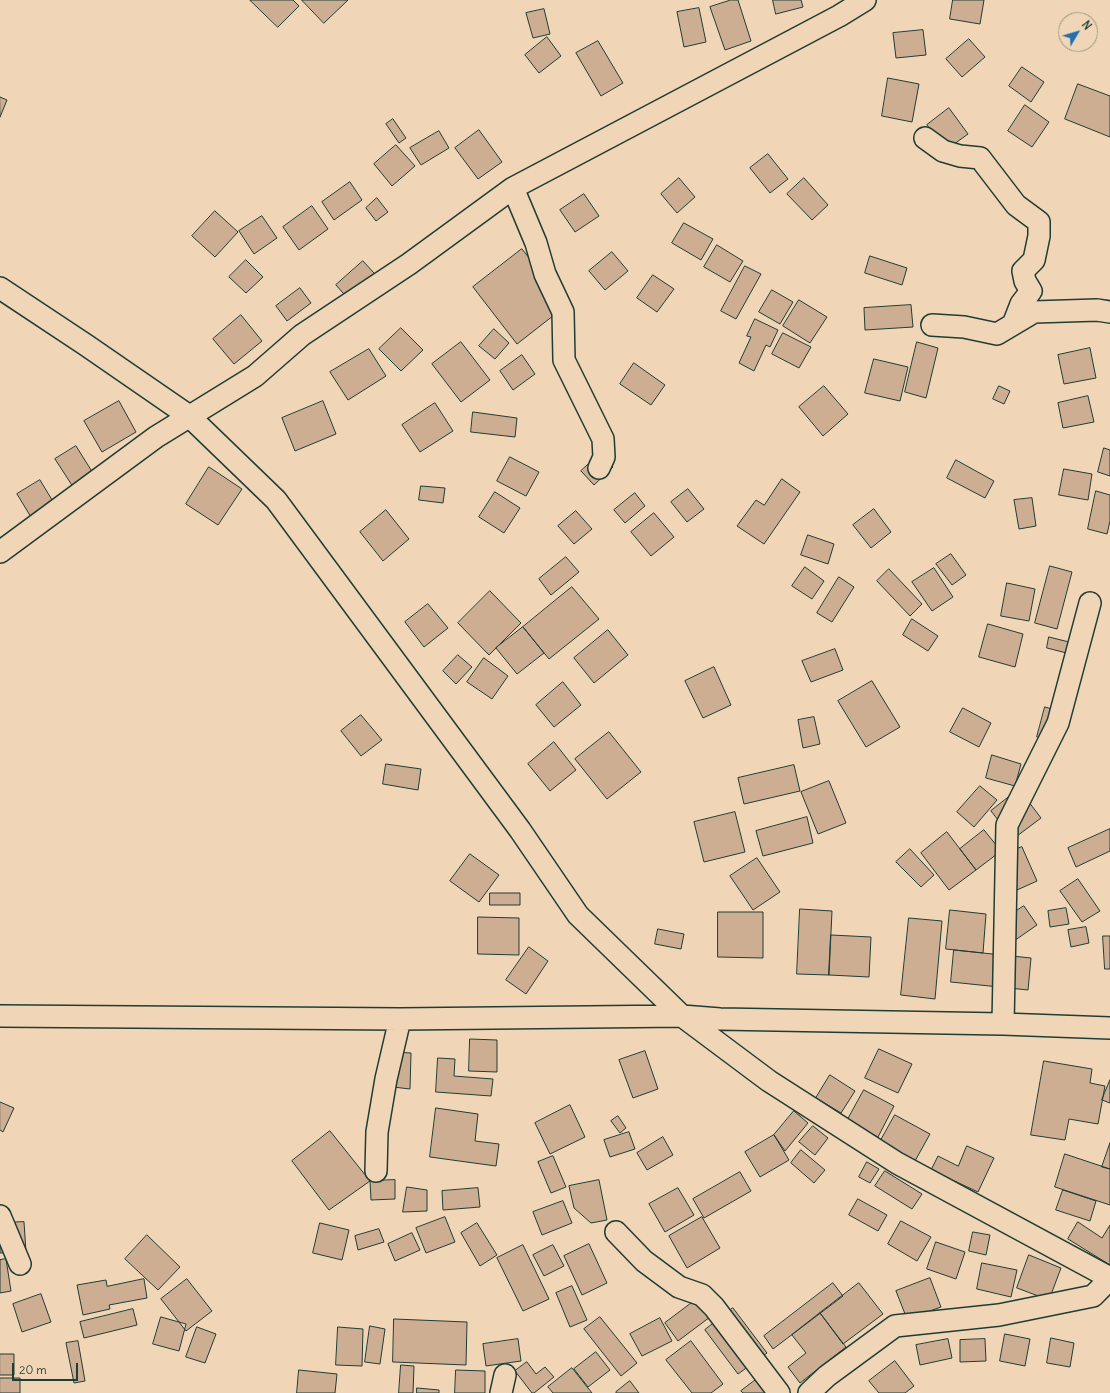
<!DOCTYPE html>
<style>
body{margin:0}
#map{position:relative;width:1110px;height:1393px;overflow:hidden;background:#f0d6b7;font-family:Delius,sans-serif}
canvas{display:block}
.north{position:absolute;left:1058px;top:12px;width:40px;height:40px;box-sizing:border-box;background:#f0d6b7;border:1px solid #9c9983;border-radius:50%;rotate:52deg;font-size:11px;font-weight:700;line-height:16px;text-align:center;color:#1f3d34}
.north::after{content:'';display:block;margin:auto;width:14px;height:18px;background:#1f6fb2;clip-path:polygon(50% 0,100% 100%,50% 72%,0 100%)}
.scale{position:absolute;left:12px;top:1363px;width:66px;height:18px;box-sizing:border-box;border:2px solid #1f3d34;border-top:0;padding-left:5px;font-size:12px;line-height:14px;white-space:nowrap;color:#1f3d34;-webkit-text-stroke:3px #f0d6b7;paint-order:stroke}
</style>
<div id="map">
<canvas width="1110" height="1393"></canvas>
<div class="north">N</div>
<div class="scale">20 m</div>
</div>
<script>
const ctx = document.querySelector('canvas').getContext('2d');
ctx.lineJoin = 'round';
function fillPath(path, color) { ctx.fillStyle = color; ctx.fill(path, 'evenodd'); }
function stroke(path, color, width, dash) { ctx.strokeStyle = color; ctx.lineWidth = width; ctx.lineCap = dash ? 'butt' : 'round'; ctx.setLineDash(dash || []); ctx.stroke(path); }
const building = new Path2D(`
 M 250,0 L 293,0 L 299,6 L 278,27 Z
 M 302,0 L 348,0 L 324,23 Z
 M 731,0 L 738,0 L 751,41 L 725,50 L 710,7 Z
 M 773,0 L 801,0 L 803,7 L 776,14 Z
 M 953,0 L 984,0 L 980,24 L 950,19 Z
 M 699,8 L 706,42 L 684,47 L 677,12 Z
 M 544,9 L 550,34 L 533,38 L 526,13 Z
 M 923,30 L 926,55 L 896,58 L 893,33 Z
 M 547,37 L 561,56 L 539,73 L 525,55 Z
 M 969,39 L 985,57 L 962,77 L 946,59 Z
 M 598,41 L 623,83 L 601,96 L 576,53 Z
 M 1022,67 L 1044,82 L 1031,102 L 1009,86 Z
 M 888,78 L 919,84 L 912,122 L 882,116 Z
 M 1078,84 L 1110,96 L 1110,137 L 1065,119 Z
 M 0,97 L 7,100 L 0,117 Z
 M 1025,105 L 1049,122 L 1032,147 L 1008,131 Z
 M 949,108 L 968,134 L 946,150 L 927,125 Z
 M 393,119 L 406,138 L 399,143 L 386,124 Z
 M 479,130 L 502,162 L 478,179 L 455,148 Z
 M 439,131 L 449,148 L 421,165 L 410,148 Z
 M 396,145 L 415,166 L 392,186 L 374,164 Z
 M 768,154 L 788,179 L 770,193 L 750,168 Z
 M 679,178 L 695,197 L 677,213 L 661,194 Z
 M 804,178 L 828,205 L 812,220 L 787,194 Z
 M 350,182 L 362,200 L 334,220 L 322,202 Z
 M 584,194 L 599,216 L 575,232 L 560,210 Z
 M 377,198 L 388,212 L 376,221 L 366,208 Z
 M 312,206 L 328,229 L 299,250 L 283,227 Z
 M 215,211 L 238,232 L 215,257 L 192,236 Z
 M 262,216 L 277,238 L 254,254 L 239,231 Z
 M 684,223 L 713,239 L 701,260 L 672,243 Z
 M 717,245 L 743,261 L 730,282 L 704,267 Z
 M 522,249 L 567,305 L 517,344 L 473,287 Z
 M 612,252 L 628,271 L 605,290 L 589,271 Z
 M 870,256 L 907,268 L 902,285 L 865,273 Z
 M 246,260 L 263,277 L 246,293 L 229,277 Z
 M 363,261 L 385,285 L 357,309 L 336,285 Z
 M 745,266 L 761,274 L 736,319 L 721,311 Z
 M 653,275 L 674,289 L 657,312 L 637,298 Z
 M 300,288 L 311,303 L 287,321 L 276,306 Z
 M 772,290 L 793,302 L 780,324 L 759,312 Z
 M 799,300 L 827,317 L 810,343 L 783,326 Z
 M 911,305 L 913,327 L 865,330 L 864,308 Z
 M 241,315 L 262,341 L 234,364 L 213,339 Z
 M 755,319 L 778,330 L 770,347 L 766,345 L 754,371 L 739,363 L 751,337 L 747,336 Z
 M 401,328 L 423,350 L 401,371 L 379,349 Z
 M 494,329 L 509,343 L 495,359 L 479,346 Z
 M 783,333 L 811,347 L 799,368 L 772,354 Z
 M 461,342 L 490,380 L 461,402 L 432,364 Z
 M 917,342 L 938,348 L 926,398 L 905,392 Z
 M 1090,348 L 1096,378 L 1064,384 L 1058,355 Z
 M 369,349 L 386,376 L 348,400 L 330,372 Z
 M 522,355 L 535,374 L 513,390 L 500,371 Z
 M 874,359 L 908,367 L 900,401 L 865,393 Z
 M 634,363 L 665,385 L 651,405 L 620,384 Z
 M 824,386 L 848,414 L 823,436 L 799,407 Z
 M 999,386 L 1010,391 L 1004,404 L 993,399 Z
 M 1088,396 L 1094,422 L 1063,428 L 1058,403 Z
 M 119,401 L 136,432 L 102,452 L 84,421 Z
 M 323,401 L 336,434 L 295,451 L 282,418 Z
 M 435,403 L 453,431 L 420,452 L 402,425 Z
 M 473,412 L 517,418 L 515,437 L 471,432 Z
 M 76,446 L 98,481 L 77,493 L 55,459 Z
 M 1104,448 L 1110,450 L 1110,476 L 1098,472 Z
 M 601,453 L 613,467 L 594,485 L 581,471 Z
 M 510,457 L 539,472 L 526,496 L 497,481 Z
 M 956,460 L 994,481 L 985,498 L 947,478 Z
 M 209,467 L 242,489 L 218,525 L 186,504 Z
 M 1064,469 L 1092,474 L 1088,500 L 1059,495 Z
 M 782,479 L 800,492 L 764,544 L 737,526 L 756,500 L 764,505 Z
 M 40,480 L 60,513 L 37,527 L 17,494 Z
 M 421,486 L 445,488 L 443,503 L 419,500 Z
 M 688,489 L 704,509 L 687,522 L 671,502 Z
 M 1096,491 L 1110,495 L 1110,521 L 1107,534 L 1088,529 Z
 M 495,492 L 520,508 L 504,533 L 479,517 Z
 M 635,493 L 645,506 L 625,523 L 614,510 Z
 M 1032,498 L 1036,526 L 1019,529 L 1014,500 Z
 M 874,509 L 891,532 L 871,548 L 853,525 Z
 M 386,510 L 409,539 L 383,561 L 360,532 Z
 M 576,511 L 592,529 L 574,544 L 558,526 Z
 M 654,513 L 674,537 L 651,556 L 631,532 Z
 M 808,535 L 834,544 L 828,564 L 801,555 Z
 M 951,554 L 966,575 L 952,585 L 936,564 Z
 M 566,557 L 579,572 L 551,595 L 539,579 Z
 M 1050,566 L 1072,572 L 1057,629 L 1035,623 Z
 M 805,567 L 824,581 L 812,599 L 792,586 Z
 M 934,568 L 953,597 L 932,611 L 912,582 Z
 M 889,569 L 922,604 L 910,616 L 877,581 Z
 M 839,577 L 854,587 L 832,622 L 817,613 Z
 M 1007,583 L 1035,589 L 1029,621 L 1001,616 Z
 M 572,587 L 599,619 L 549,659 L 523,627 Z
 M 490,591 L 521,623 L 489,655 L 458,623 Z
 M 428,604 L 448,628 L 424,647 L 405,622 Z
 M 912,619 L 938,636 L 928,651 L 903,635 Z
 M 988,624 L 1023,634 L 1015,667 L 979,657 Z
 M 523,627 L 544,653 L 517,674 L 496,648 Z
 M 608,630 L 628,655 L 594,683 L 574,658 Z
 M 1049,637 L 1085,646 L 1082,657 L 1047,648 Z
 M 835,649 L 843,670 L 811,682 L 802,661 Z
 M 458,655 L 472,667 L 456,684 L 443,671 Z
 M 484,658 L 508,676 L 492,699 L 467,682 Z
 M 714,667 L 731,705 L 703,718 L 685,681 Z
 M 872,681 L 900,727 L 866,747 L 838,701 Z
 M 563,682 L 581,705 L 554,727 L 536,705 Z
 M 1045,707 L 1066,713 L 1058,744 L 1037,737 Z
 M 963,708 L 991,723 L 979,747 L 950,732 Z
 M 361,715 L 382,740 L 361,756 L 341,731 Z
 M 814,717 L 820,744 L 803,748 L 798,720 Z
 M 609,732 L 641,772 L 607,799 L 575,759 Z
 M 554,742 L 576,770 L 550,791 L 528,764 Z
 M 992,755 L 1021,764 L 1015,786 L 986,778 Z
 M 386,764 L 421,769 L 418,790 L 383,784 Z
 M 794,765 L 800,791 L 744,804 L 738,778 Z
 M 829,781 L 846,823 L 818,834 L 801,792 Z
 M 980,786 L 997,800 L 974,827 L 957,812 Z
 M 1019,789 L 1041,818 L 1013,839 L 991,811 Z
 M 735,812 L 745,852 L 704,862 L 694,822 Z
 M 807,817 L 813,843 L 763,856 L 756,831 Z
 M 1110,829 L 1110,851 L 1076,867 L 1068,848 Z
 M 984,830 L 1001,851 L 976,870 L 960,849 Z
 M 947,832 L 976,870 L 949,890 L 921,853 Z
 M 1022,847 L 1037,881 L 1017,890 L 1002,855 Z
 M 910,849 L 934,875 L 921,887 L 896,862 Z
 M 470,854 L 499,875 L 479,902 L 450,881 Z
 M 757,858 L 780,892 L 753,910 L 730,876 Z
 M 1078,879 L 1100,911 L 1082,922 L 1060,891 Z
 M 490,893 L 520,893 L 520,905 L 490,905 Z
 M 1024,906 L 1037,925 L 1011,943 L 998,923 Z
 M 1066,908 L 1069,924 L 1050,927 L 1048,911 Z
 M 800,909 L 832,911 L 829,975 L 797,974 Z
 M 950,910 L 986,914 L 983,953 L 946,949 Z
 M 718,912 L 763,912 L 763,958 L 718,957 Z
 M 478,917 L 519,918 L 519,955 L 478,954 Z
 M 909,918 L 942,921 L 935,999 L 901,995 Z
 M 1086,927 L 1089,943 L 1071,947 L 1068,930 Z
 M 658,929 L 684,934 L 681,949 L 655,944 Z
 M 831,935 L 871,937 L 869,977 L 829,975 Z
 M 1103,936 L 1110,936 L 1110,969 L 1105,969 Z
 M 529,947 L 548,961 L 526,994 L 506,980 Z
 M 954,950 L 1031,958 L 1028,990 L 951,982 Z
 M 470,1039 L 497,1040 L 497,1072 L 469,1071 Z
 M 879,1049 L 912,1064 L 898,1093 L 865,1078 Z
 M 645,1051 L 658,1089 L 633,1098 L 619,1060 Z
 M 394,1052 L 411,1053 L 410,1089 L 393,1087 Z
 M 438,1058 L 455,1059 L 454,1076 L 493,1079 L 491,1096 L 436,1092 Z
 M 1044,1061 L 1092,1069 L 1090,1083 L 1105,1086 L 1098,1124 L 1069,1119 L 1065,1140 L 1031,1135 Z
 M 830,1075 L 855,1091 L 841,1113 L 816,1098 Z
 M 1110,1080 L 1110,1103 L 1102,1100 Z
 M 864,1090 L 894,1106 L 878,1137 L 847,1121 Z
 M 0,1102 L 14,1108 L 3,1132 L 0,1130 Z
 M 570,1105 L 585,1137 L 550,1154 L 535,1123 Z
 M 436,1108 L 478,1114 L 475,1141 L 499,1144 L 496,1166 L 430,1157 Z
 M 794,1111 L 808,1123 L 785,1151 L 774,1135 Z
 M 895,1115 L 930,1134 L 915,1161 L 880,1142 Z
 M 618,1116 L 626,1128 L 620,1133 L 611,1121 Z
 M 813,1126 L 828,1138 L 815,1155 L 799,1142 Z
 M 330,1131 L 370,1181 L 329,1210 L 292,1161 Z
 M 629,1132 L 635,1149 L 610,1157 L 604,1140 Z
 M 774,1135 L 789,1160 L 760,1177 L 745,1152 Z
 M 663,1137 L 673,1155 L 647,1170 L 637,1153 Z
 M 1110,1143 L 1110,1169 L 1102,1167 Z
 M 967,1146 L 994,1158 L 978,1192 L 931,1170 L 938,1156 L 958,1166 Z
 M 801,1150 L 825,1170 L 814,1183 L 791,1163 Z
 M 1065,1154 L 1110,1169 L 1110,1205 L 1055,1187 Z
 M 553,1156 L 566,1187 L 551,1193 L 538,1162 Z
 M 867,1162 L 879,1169 L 870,1183 L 859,1177 Z
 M 885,1171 L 922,1194 L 912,1209 L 875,1186 Z
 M 740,1172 L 751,1191 L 704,1218 L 693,1199 Z
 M 395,1180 L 395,1199 L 371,1200 L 370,1181 Z
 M 599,1180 L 607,1220 L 591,1223 L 574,1208 L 569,1186 Z
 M 407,1187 L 427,1190 L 427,1211 L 403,1212 Z
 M 478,1188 L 480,1207 L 443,1210 L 442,1191 Z
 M 678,1188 L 694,1215 L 665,1232 L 649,1204 Z
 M 1063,1190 L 1096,1201 L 1090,1221 L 1056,1210 Z
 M 858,1199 L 887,1215 L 878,1231 L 849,1215 Z
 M 563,1201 L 572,1223 L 542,1235 L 533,1212 Z
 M 445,1217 L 455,1242 L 426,1253 L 416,1228 Z
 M 702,1217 L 720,1248 L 687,1268 L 669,1236 Z
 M 901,1221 L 931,1237 L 917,1261 L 888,1244 Z
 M 24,1222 L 26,1252 L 0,1253 L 0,1223 Z
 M 1078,1222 L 1102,1238 L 1110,1225 L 1110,1265 L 1068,1239 Z
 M 320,1223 L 349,1230 L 342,1260 L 313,1253 Z
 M 477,1223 L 497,1255 L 480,1266 L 461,1233 Z
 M 379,1229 L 384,1242 L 358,1250 L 355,1236 Z
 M 973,1232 L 990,1235 L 986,1255 L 969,1251 Z
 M 412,1233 L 420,1250 L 395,1261 L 388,1244 Z
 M 147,1235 L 180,1267 L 158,1290 L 125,1259 Z
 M 936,1242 L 965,1252 L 956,1279 L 927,1269 Z
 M 589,1244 L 607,1283 L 582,1295 L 564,1256 Z
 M 523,1245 L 549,1299 L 523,1311 L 497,1258 Z
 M 553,1245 L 564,1266 L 544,1276 L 533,1255 Z
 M 1029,1255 L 1061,1268 L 1049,1300 L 1017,1288 Z
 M 6,1259 L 11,1291 L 0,1293 L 0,1260 Z
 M 982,1263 L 1017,1270 L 1011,1297 L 977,1289 Z
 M 930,1278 L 941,1307 L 907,1319 L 896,1291 Z
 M 144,1279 L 147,1298 L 109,1305 L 110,1309 L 83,1315 L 77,1285 L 106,1280 L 107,1286 Z
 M 187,1279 L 212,1311 L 186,1331 L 161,1299 Z
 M 833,1283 L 843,1296 L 773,1349 L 764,1336 Z
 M 859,1283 L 883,1314 L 843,1344 L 820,1313 Z
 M 572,1286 L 587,1320 L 570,1327 L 556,1293 Z
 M 41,1294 L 51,1322 L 22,1332 L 13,1304 Z
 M 701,1296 L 714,1314 L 678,1341 L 665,1323 Z
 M 733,1308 L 767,1353 L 738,1374 L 705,1330 Z
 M 133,1309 L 137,1325 L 84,1338 L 80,1322 Z
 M 820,1313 L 846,1347 L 800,1383 L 788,1367 L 806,1353 L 792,1335 Z
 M 161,1317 L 186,1324 L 179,1351 L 153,1344 Z
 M 600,1317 L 637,1363 L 621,1376 L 584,1329 Z
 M 660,1318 L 672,1341 L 642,1356 L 630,1334 Z
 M 394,1319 L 467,1322 L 466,1365 L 393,1362 Z
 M 370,1326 L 385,1329 L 380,1364 L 365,1362 Z
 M 197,1327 L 216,1334 L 205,1363 L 186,1357 Z
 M 338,1327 L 363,1329 L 362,1366 L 336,1365 Z
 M 1005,1334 L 1030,1339 L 1025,1366 L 1000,1361 Z
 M 1051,1338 L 1074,1343 L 1070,1367 L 1047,1363 Z
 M 518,1339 L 521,1361 L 486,1366 L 483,1344 Z
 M 948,1339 L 952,1358 L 920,1365 L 916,1345 Z
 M 985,1339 L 986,1361 L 960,1362 L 960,1340 Z
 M 78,1341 L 85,1381 L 74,1383 L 66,1343 Z
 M 691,1341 L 723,1384 L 711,1393 L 692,1393 L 666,1360 Z
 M 596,1352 L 610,1370 L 588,1387 L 574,1369 Z
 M 0,1354 L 14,1354 L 14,1375 L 0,1375 Z
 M 895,1361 L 914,1386 L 905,1393 L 879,1393 L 869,1381 Z
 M 527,1362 L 536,1374 L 545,1367 L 554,1377 L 534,1393 L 532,1393 L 515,1371 Z
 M 401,1365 L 414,1366 L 413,1393 L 399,1393 Z
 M 572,1368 L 592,1393 L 553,1393 L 548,1387 Z
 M 299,1370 L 337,1374 L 335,1393 L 297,1393 Z
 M 456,1370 L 485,1371 L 485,1393 L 455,1393 Z
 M 769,1370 L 786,1393 L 743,1393 L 741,1391 Z
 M 0,1378 L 20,1378 L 20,1393 L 0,1393 Z
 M 630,1381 L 639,1393 L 616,1393 L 616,1392 Z
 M 417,1388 L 439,1390 L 439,1393 L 417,1393 Z`);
fillPath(building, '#cdae92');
stroke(building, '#1f3d34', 1);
const street = new Path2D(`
 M 925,138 L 943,151 L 960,156 L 980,158 L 1016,205 L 1039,222 L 1039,236 L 1034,260 L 1023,271 L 1025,281 L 1031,291 L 1021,304 L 1014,322
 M 513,188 L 536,243 L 545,274 L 563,312 L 564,360 L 603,439 L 604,457 L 599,468
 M 0,288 L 86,345 L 189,416 L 276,500 L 520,830 L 578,915 L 682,1016 L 769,1081 L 897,1163 L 1110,1278
 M 932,325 L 964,327 L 997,334 L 1034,312 L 1097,310 L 1110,312
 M 0,552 L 156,437 L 255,376 L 302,335 L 409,264 L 513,188 L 839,16 L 865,0
 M 0,1016 L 400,1019 L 682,1016 L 720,1019 L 1003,1024 L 1110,1028
 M 1003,1024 L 1007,825 L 1058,723 L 1090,603
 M 376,1171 L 377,1132 L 386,1079 L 400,1019
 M 0,1216 L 20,1264
 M 616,1232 L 644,1261 L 679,1287 L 702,1295 L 714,1307 L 779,1393
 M 501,1393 L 505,1375
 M 809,1393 L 827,1376 L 895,1326 L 999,1315 L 1093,1296 L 1110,1279`);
stroke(street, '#1f3d34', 24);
stroke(street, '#f0d6b7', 21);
</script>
